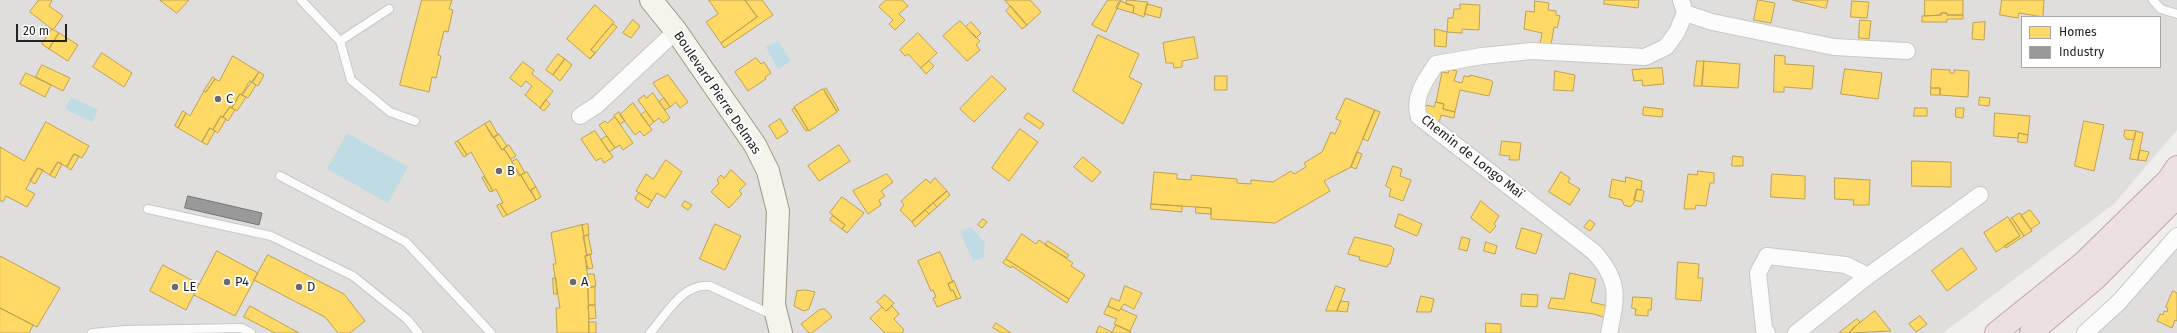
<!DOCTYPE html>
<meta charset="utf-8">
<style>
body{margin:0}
#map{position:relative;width:2177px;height:333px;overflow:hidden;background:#f0eeeb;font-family:"Fira Sans",sans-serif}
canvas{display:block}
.legend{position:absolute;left:2021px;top:16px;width:140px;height:52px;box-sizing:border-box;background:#fff;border:1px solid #a7a7a7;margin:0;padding:5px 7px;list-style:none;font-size:12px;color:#222}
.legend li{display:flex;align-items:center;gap:8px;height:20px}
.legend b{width:20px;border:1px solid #a7a7a7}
.scale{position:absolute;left:16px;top:24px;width:51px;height:18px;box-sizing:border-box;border:2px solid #222;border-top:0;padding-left:5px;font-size:12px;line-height:14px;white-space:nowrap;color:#222;-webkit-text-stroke:3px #fff;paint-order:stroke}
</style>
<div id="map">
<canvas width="2177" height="333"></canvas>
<ul class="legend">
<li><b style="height:11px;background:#ffd966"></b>Homes</li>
<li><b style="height:11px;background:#999"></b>Industry</li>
</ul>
<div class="scale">20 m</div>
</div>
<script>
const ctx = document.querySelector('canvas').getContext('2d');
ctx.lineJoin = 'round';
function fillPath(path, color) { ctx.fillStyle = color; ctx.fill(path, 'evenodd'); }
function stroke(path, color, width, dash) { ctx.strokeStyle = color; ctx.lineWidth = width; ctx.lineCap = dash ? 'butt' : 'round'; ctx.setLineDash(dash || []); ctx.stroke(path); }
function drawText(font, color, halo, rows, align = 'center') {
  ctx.font = font + ' "Fira Sans",sans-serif'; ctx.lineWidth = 4; ctx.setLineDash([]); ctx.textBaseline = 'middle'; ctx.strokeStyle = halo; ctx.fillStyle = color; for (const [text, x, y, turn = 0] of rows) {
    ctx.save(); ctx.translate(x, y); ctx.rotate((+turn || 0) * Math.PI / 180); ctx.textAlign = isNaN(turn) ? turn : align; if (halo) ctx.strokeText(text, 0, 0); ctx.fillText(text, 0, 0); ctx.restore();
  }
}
fillPath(new Path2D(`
 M 0,0 L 2177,0 L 2177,130 L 2114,204 L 1943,333 L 0,333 ZM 2022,17 L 2160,17 L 2160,67 L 2022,67 Z
 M 2177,248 L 2177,333 L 2096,333 L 2154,275 Z`), '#dfdedc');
fillPath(new Path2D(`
 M 778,41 L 791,61 L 778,69 L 766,47 Z
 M 71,97 L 98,110 L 92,122 L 65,109 Z
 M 347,133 L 408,167 L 388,203 L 327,169 Z
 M 971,227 L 985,243 L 983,258 L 973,261 L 960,232 Z`), '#bfdbe3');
const homes = new Path2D(`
 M 39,0 L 51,0 L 52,1 L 49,6 L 63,16 L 53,30 L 30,12 Z
 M 160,0 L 189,0 L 177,13 Z
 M 422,0 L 452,0 L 449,9 L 453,10 L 448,32 L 444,31 L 438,55 L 441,56 L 436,78 L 432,77 L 429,92 L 400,85 Z
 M 709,0 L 745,0 L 757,17 L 721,43 L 706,22 L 718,14 Z
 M 745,0 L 762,0 L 773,15 L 724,48 L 721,43 L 757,17 Z
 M 886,0 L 902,0 L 908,6 L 899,14 L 905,20 L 895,30 L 889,24 L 893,20 L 879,7 Z
 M 1005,0 L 1030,0 L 1041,12 L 1027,25 Z
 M 1108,0 L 1121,0 L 1106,32 L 1092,25 Z
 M 1127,0 L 1148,2 L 1144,17 L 1133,13 L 1134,6 L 1126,4 Z
 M 1605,0 L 1639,0 L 1638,8 L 1604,4 Z
 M 1758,0 L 1775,3 L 1771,23 L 1754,20 Z
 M 1793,0 L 1828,0 L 1826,8 Z
 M 1925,0 L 1963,0 L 1963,15 L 1947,15 L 1947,13 L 1941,13 L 1941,15 L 1925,16 Z
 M 2002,0 L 2044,0 L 2043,17 L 2019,13 L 2018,18 L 2000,15 Z
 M 1120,1 L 1134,6 L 1133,13 L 1116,8 Z
 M 1535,1 L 1549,3 L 1548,10 L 1556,11 L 1556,15 L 1560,16 L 1557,28 L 1554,27 L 1551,45 L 1540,44 L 1542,33 L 1524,29 L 1526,11 L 1534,12 Z
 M 1852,1 L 1869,2 L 1867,18 L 1851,17 Z
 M 1147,4 L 1162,8 L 1160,18 L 1145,14 Z
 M 1460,4 L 1480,5 L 1479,30 L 1462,29 L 1462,33 L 1447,32 L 1448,18 L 1453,18 L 1454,9 L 1460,9 Z
 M 595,5 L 614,22 L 591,50 L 595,53 L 590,59 L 567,39 Z
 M 1011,6 L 1027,25 L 1022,29 L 1006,11 Z
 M 1941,13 L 1947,13 L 1947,15 L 1963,15 L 1963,19 L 1947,19 L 1947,22 L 1922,22 L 1922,16 L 1941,15 Z
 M 633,20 L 640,26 L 631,38 L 623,33 Z
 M 1860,20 L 1871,21 L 1869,39 L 1859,38 Z
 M 960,21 L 980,41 L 976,45 L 980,50 L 967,61 L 943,36 Z
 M 971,22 L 981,33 L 976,38 L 966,27 Z
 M 1985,22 L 1984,40 L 1972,39 L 1973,23 Z
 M 613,24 L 617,27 L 590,59 L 595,53 L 591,50 Z
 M 52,29 L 59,33 L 49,49 L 42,44 Z
 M 1435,29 L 1447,32 L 1446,47 L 1435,46 Z
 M 59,33 L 78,45 L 68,61 L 49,49 Z
 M 918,33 L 937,53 L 921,68 L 908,54 L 905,56 L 900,50 Z
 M 1098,35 L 1139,54 L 1129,77 L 1142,84 L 1123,124 L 1073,91 Z
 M 1194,37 L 1198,58 L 1182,61 L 1182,67 L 1174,68 L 1173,63 L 1166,63 L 1163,43 Z
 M 102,53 L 132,73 L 124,87 L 93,67 Z
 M 558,54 L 565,59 L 553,75 L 546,70 Z
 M 1775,55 L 1785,56 L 1785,64 L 1814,66 L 1812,89 L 1784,87 L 1784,92 L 1774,92 Z
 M 233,56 L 259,72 L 242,95 L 240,94 L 232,108 L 230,107 L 223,117 L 221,116 L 213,130 L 210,128 L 202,142 L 178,128 L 186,113 L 190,116 L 204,91 L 206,92 L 215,79 L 219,81 Z
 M 756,58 L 761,64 L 764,62 L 771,73 L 765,77 L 766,79 L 748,91 L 735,72 Z
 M 565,59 L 572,65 L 560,81 L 553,75 Z
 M 929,61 L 934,66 L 926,74 L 921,68 Z
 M 1697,61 L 1704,61 L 1702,86 L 1694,86 Z
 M 1704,61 L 1740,64 L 1738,88 L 1702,86 Z
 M 523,62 L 534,70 L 532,74 L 553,91 L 540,108 L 525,95 L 532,86 L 526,81 L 521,87 L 510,78 Z
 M 42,65 L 70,78 L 63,91 L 36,77 Z
 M 1662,68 L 1664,84 L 1643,86 L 1642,80 L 1634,81 L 1632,70 Z
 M 1449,69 L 1457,71 L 1454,81 L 1462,83 L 1464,76 L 1470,77 L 1470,75 L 1490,80 L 1493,82 L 1489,96 L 1460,90 L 1455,112 L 1443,109 L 1444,104 L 1436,102 L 1442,72 L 1448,73 Z
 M 1845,69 L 1882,73 L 1878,99 L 1841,94 Z
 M 1932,69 L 1950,70 L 1950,73 L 1954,73 L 1954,70 L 1969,71 L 1968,97 L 1940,95 L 1940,88 L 1931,88 Z
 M 1555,71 L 1575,75 L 1573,91 L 1554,90 Z
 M 259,72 L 264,75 L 258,86 L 253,83 Z
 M 26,73 L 51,85 L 45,97 L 20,84 Z
 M 668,75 L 688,102 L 680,108 L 676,102 L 670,107 L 653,83 Z
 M 992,76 L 1006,89 L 974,122 L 960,109 Z
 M 1215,76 L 1227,76 L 1227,90 L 1215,90 Z
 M 213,77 L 215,79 L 206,92 L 204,91 Z
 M 250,81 L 256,85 L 248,98 L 242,95 Z
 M 826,88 L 839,110 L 837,111 L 824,90 Z
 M 1931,88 L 1940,88 L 1940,95 L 1931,95 Z
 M 823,89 L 837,112 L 809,131 L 794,107 Z
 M 653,93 L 670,118 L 663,123 L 659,118 L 654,122 L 638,100 L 644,95 L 646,98 Z
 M 240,94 L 246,97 L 237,111 L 232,108 Z
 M 1980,97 L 1990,98 L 1989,106 L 1979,105 Z
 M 664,98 L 670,107 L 665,110 L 659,102 Z
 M 1346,98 L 1375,110 L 1351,167 L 1324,181 L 1330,191 L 1275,223 L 1211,219 L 1211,208 L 1151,204 L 1154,172 L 1177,174 L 1177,179 L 1191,180 L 1191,175 L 1237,179 L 1237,183 L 1251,184 L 1251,180 L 1273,182 L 1291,171 L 1294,174 L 1306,167 L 1304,163 L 1322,152 L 1331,132 L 1335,134 L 1341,121 L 1336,119 Z
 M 546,100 L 550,104 L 544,111 L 540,108 Z
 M 1436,102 L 1444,104 L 1443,109 L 1455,112 L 1454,118 L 1441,115 L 1439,123 L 1424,110 L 1426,105 L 1434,107 Z
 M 633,103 L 652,130 L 644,136 L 640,131 L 635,135 L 620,115 Z
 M 230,107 L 235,110 L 228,121 L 223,117 Z
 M 1644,107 L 1663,109 L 1662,117 L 1643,115 Z
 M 795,108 L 808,130 L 806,131 L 792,110 Z
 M 1915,108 L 1927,108 L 1927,116 L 1914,116 Z
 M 1956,108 L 1964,108 L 1963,118 L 1956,117 Z
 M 1375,110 L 1380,112 L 1368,141 L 1363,139 Z
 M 183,111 L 186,113 L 178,128 L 175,126 Z
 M 646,111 L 654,122 L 649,126 L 641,115 Z
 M 619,112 L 625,121 L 620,124 L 614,116 Z
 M 1028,113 L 1044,124 L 1040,129 L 1024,118 Z
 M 1995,113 L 2030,116 L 2028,135 L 2019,133 L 2018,138 L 1994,136 Z
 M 221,116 L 226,119 L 218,133 L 213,130 Z
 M 615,117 L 633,143 L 623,150 L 620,145 L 615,148 L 599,125 L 605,121 L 607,123 Z
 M 780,119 L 788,132 L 777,139 L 769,126 Z
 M 490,121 L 498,135 L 493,138 L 485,124 Z
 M 2084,121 L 2104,125 L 2094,171 L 2075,166 Z
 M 46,122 L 89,146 L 82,158 L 74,154 L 67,167 L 58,162 L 50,175 L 38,168 L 26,189 L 35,194 L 27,207 L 6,196 L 3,202 L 0,200 L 0,147 L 24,161 Z
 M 485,124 L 502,150 L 504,149 L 536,200 L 507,215 L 500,204 L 503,203 L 496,189 L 493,191 L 471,152 L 467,155 L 458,141 Z
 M 210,128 L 215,131 L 207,145 L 202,142 Z
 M 1020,129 L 1038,142 L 1009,181 L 992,168 Z
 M 2125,130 L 2136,131 L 2134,140 L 2126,139 L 2124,136 Z
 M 595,131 L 613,157 L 604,163 L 601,158 L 596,161 L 581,139 Z
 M 2136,131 L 2143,133 L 2138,160 L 2130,159 Z
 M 2019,133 L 2028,135 L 2027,143 L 2018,142 Z
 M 499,134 L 507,146 L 502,150 L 494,137 Z
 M 607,136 L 615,148 L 609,152 L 601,140 Z
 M 458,141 L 467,155 L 464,157 L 455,143 Z
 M 1502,141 L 1521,143 L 1519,160 L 1509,160 L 1510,156 L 1500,155 Z
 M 509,145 L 516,156 L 511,159 L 504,149 Z
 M 839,145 L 850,161 L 819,181 L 808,166 Z
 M 2140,150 L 2149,152 L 2146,161 L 2138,160 Z
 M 1357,152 L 1362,154 L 1356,169 L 1351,167 Z
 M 74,154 L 79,156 L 71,170 L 67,167 Z
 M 1733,156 L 1743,157 L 1743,166 L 1732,166 Z
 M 1083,157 L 1101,172 L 1092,182 L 1074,167 Z
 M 517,159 L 525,173 L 519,176 L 512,162 Z
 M 666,160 L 682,172 L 665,198 L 657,193 L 652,201 L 636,191 L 646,174 L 653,179 Z
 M 1912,161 L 1951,162 L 1951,187 L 1912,186 Z
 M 58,162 L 62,164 L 55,178 L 50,175 Z
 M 1393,166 L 1402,169 L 1400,176 L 1411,180 L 1403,201 L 1389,196 L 1391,189 L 1386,186 Z
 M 38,168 L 43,170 L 35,184 L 30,181 Z
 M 731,170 L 746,184 L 739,191 L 742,194 L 729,208 L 711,192 L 719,183 L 717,180 L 721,175 L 724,178 Z
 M 1698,171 L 1714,173 L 1714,183 L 1710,183 L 1706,206 L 1696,205 L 1695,209 L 1684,209 L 1688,174 L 1697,175 Z
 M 527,172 L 536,187 L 530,191 L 521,175 Z
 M 1561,172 L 1570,178 L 1568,182 L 1580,189 L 1570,205 L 1549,192 Z
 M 887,174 L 893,182 L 881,191 L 885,196 L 879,200 L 881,205 L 868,214 L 853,191 Z
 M 1772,174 L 1805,176 L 1805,199 L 1771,197 Z
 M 484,177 L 493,191 L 490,192 L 482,178 Z
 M 1626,177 L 1642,181 L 1641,190 L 1637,189 L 1634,203 L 1630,207 L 1624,205 L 1622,200 L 1609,197 L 1612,179 L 1625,182 Z
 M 935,178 L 947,191 L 912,222 L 900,210 L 904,205 L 901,201 L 926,179 L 930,183 Z
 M 1835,178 L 1870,180 L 1869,205 L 1853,205 L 1854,200 L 1835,199 Z
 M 536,187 L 541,197 L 536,200 L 531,190 Z
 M 1637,189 L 1644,191 L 1642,202 L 1634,200 Z
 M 947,191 L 950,195 L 937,207 L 933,203 Z
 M 639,193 L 652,201 L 648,208 L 635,199 Z
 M 842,197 L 864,213 L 847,233 L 842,229 L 845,225 L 830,213 Z
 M 685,201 L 692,205 L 688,210 L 682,206 Z
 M 1481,201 L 1499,216 L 1494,224 L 1496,226 L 1490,233 L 1471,218 Z
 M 933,203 L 937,207 L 929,214 L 925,210 Z
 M 500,204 L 507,215 L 503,217 L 497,206 Z
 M 1151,204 L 1182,206 L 1182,212 L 1151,209 Z
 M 1196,207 L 1211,208 L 1211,214 L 1196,213 Z
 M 925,210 L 929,214 L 915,227 L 912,222 Z
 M 2030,210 L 2040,223 L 2031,229 L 2021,216 Z
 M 2020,213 L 2032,231 L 2024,236 L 2012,218 Z
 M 1399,214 L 1422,224 L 1417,236 L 1395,227 Z
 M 833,216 L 845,225 L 842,229 L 830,220 Z
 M 2008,217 L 2020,236 L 1996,252 L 1984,233 Z
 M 2012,218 L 2024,236 L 2006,248 L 2004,246 L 2020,236 L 2010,220 Z
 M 983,219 L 987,222 L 982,228 L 978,225 Z
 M 1590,220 L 1595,224 L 1590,231 L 1584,227 Z
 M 588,224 L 589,235 L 584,236 L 582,225 Z
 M 715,224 L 741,236 L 725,270 L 700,259 Z
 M 582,225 L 587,256 L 585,256 L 589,287 L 588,287 L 589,333 L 557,333 L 556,308 L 560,308 L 553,264 L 556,264 L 551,233 Z
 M 1522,228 L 1542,234 L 1536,254 L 1516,248 Z
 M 1022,234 L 1036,244 L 1039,240 L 1073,263 L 1071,266 L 1085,275 L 1069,299 L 1006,259 Z
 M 588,235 L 592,254 L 587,256 L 583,237 Z
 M 1355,237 L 1391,246 L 1394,249 L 1390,264 L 1388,264 L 1387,267 L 1359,260 L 1360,257 L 1348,254 Z
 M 1462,237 L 1470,239 L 1467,251 L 1459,249 Z
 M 1048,241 L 1069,255 L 1067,258 L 1045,245 Z
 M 1486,242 L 1497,246 L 1495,254 L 1484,251 Z
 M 1962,248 L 1977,269 L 1947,291 L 1932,271 Z
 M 217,251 L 258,273 L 235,316 L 194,295 Z
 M 940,252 L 953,282 L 948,284 L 951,291 L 953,290 L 957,299 L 937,307 L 933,298 L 936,297 L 933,290 L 931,291 L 918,261 Z
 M 590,254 L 593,268 L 588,269 L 585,256 Z
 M 268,255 L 344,294 L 365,321 L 350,333 L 338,333 L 325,317 L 254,280 Z
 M 0,256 L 60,288 L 37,327 L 0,308 Z
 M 1006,259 L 1069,299 L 1067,303 L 1012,266 L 1011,268 L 1003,263 Z
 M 1678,262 L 1699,264 L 1698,278 L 1703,278 L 1701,301 L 1676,299 Z
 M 163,265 L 199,284 L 186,310 L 150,291 Z
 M 1570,273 L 1596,279 L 1591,302 L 1608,306 L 1606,318 L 1594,314 L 1548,308 L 1551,298 L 1564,299 Z
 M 588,274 L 594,274 L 596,286 L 589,287 Z
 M 553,278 L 556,278 L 557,294 L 554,294 Z
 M 954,281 L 961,298 L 957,299 L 953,290 L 951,291 L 948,284 Z
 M 1125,286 L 1142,293 L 1134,309 L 1124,304 L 1119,311 L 1108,306 L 1111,298 L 1119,301 Z
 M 1336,286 L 1345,289 L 1337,311 L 1326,311 Z
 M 588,287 L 595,287 L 595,305 L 589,305 Z
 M 806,290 L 815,292 L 809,309 L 804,311 L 794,306 L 797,291 Z
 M 2173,291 L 2177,293 L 2177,321 L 2175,320 L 2172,328 L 2157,321 L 2160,314 L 2163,315 L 2164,311 L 2167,312 L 2168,308 L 2166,307 Z
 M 1522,294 L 1538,295 L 1537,307 L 1521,306 Z
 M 885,295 L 894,303 L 886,311 L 877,302 Z
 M 1421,296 L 1434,299 L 1431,312 L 1417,312 Z
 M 1633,297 L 1652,298 L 1651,310 L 1648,310 L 1648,316 L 1635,315 L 1636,309 L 1632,308 Z
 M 1341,301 L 1349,302 L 1347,312 L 1337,311 Z
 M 595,305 L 596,318 L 589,319 L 588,306 Z
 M 250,306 L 299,333 L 275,333 L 244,317 Z
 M 892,306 L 899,314 L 894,319 L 904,330 L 902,333 L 885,333 L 870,318 L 882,307 L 886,311 Z
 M 1108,306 L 1119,311 L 1121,309 L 1137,316 L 1130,331 L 1114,324 L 1117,319 L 1104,314 Z
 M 0,308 L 33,325 L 29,333 L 0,333 Z
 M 825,309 L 832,317 L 812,333 L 809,333 L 801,324 L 819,310 Z
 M 1875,311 L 1891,331 L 1849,333 L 1852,329 Z
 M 1920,316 L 1927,324 L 1916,332 L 1909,324 Z
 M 1857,319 L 1860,322 L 1849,333 L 1839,333 Z
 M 589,322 L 596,322 L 596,333 L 589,333 Z
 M 996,323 L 1011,333 L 1002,333 L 993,328 Z
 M 1486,323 L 1501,324 L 1501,333 L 1486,333 Z
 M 1116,325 L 1131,332 L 1131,333 L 1096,333 L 1099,326 L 1112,332 Z`);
fillPath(homes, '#ffd966');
stroke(homes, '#bda252', 1);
const industry = new Path2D(`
 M 188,196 L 262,213 L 259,225 L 185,208 Z`);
fillPath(industry, '#999');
stroke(industry, '#757575', 1);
const lane = new Path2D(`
 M 301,0 L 340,41 L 351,80 L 390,112 L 415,121
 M 2153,0 L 2161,9 L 2177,14
 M 340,41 L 389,9
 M 280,176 L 406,242 L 491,333
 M 148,209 L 271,236 L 353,276 L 408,320 L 418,333
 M 92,333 L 125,330 L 242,328 L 251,333
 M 650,333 C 666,315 683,282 710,286 L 773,315`);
const street = new Path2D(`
 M 1685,13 L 1712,22 L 1834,47 L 1907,51
 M 580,116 L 597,105 L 676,31
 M 1609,333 C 1617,296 1620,281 1594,252 L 1419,117 C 1412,98 1426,79 1436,64 L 1482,56 L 1531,51 L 1645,57 L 1666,47 L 1677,32 L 1685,13 L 1681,0
 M 1767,333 L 1764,329 L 1758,273 L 1767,256 L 1846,265 L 1868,276
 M 1796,333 L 1868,276 L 1980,195
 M 2085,333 L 2119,302 L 2177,236`);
const secondary = new Path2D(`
 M 651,0 L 676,31 L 755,145 L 768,171 L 778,211 L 774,305 L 781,333`);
const highway = new Path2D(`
 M 1996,333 L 2083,263 L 2168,180 L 2177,167
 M 2031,333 L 2096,278 L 2177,197`);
stroke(lane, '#c9c8c7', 10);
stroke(street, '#c9c8c7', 18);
stroke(secondary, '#999a82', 24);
stroke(highway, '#c5a2ac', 24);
stroke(lane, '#fdfcfc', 8);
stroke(street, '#fdfcfc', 16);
stroke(secondary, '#f4f4ed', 22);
stroke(highway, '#ece0e2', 22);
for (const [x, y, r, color] of [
 [218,99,4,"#6a6968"],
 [499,171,4,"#6a6968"],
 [227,282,4,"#6a6968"],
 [573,282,4,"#6a6968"],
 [175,287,4,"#6a6968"],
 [299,287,4,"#6a6968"]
]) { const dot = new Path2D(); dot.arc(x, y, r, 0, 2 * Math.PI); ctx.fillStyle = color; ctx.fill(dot); stroke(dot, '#fff', 1.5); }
drawText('13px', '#222', '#fff', [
 ["Boulevard Pierre Delmas",717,93,56],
 ["Chemin de Longo Maï",1472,157,38]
]);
drawText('13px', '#222', '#fff', [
 ["C",226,99],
 ["B",507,171],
 ["P4",235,282],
 ["A",581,282],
 ["LE",183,287],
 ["D",307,287]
], 'left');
</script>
